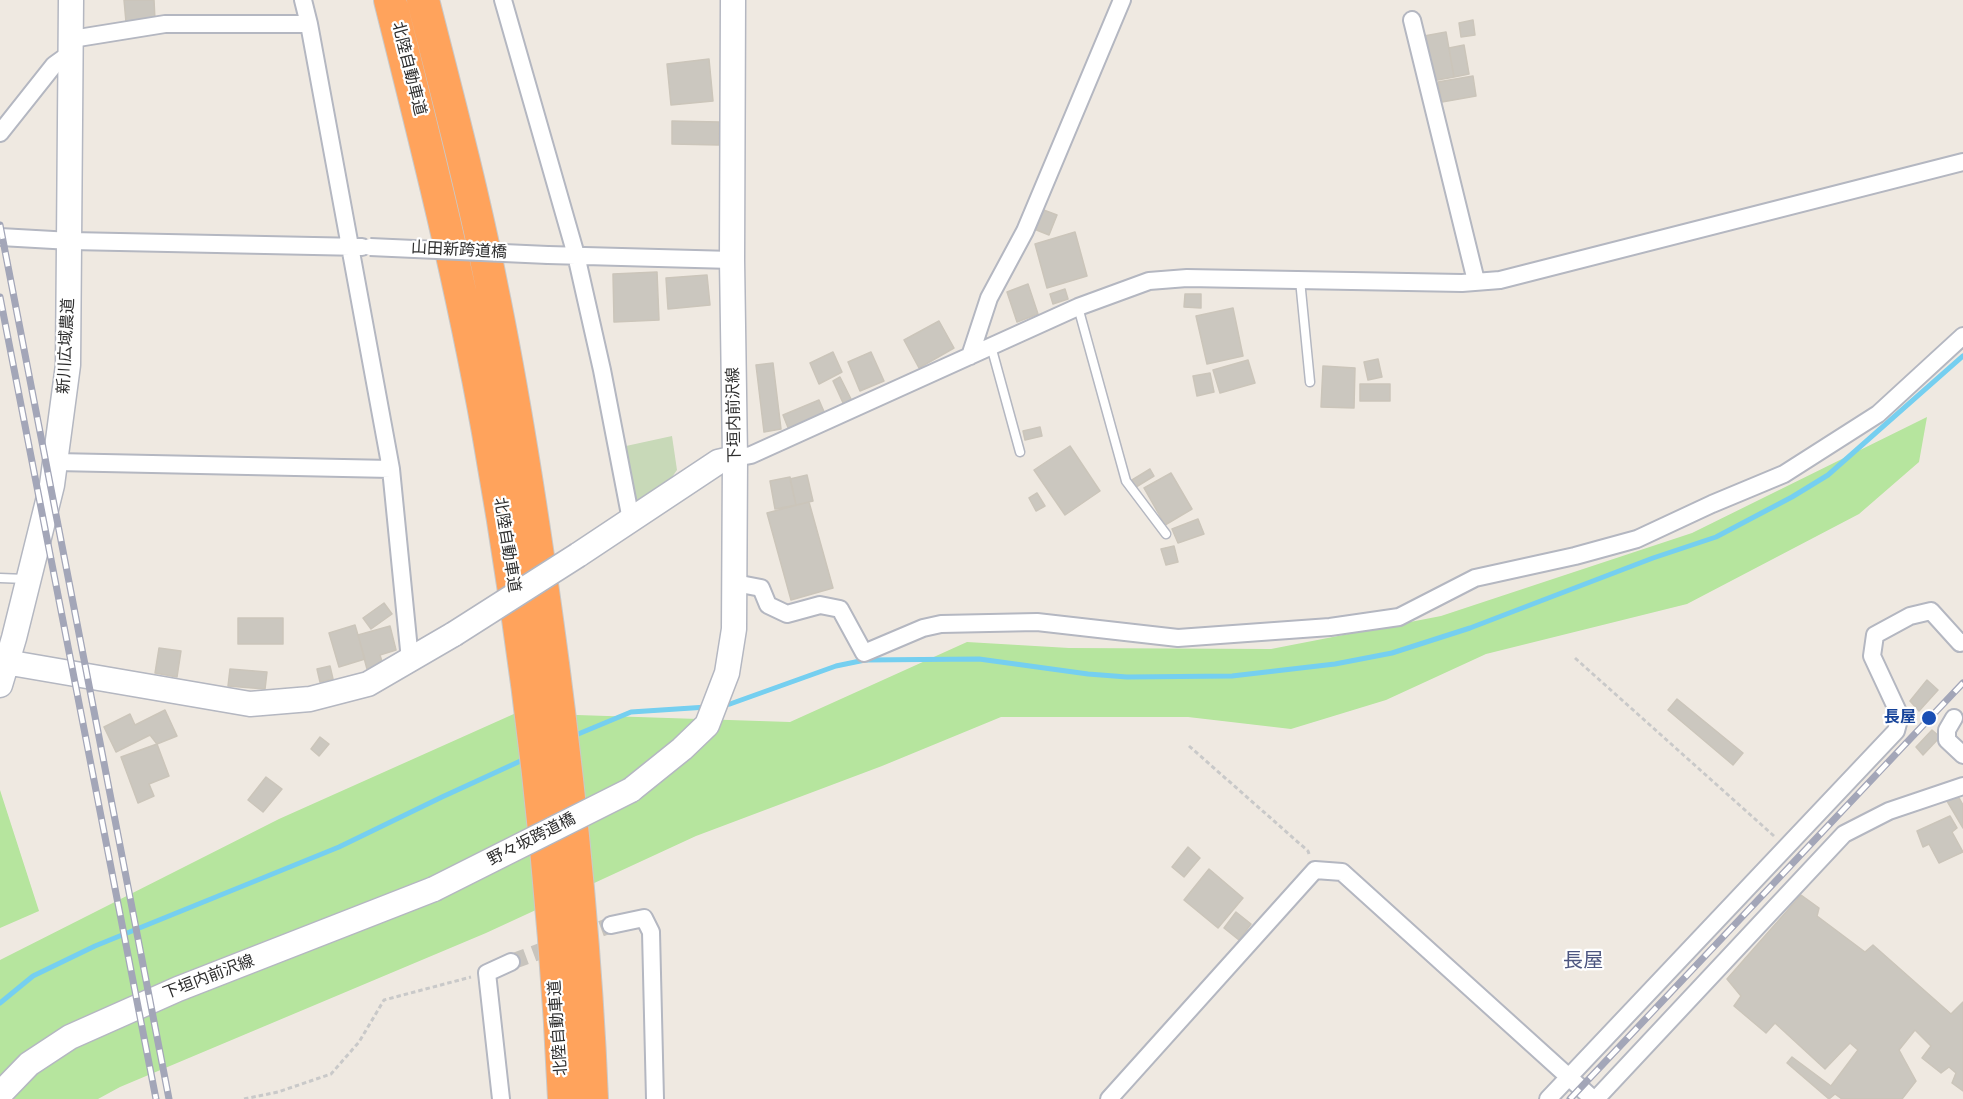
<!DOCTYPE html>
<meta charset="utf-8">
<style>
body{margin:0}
canvas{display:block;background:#efe9e1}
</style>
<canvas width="1963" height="1099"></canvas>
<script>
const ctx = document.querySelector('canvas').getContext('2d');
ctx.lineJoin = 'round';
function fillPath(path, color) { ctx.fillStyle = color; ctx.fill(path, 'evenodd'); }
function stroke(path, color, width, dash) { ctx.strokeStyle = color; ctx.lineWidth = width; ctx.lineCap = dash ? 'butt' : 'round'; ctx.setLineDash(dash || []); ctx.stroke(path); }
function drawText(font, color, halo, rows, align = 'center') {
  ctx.font = font + ' "Nunito Sans","Noto Sans JP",sans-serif'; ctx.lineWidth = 4.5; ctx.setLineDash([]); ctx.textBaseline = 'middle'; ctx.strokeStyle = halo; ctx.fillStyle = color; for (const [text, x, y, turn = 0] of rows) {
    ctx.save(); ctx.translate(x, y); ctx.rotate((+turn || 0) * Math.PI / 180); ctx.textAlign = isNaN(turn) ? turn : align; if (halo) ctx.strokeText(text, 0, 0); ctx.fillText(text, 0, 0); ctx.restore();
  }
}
fillPath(new Path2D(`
 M 1927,417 L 1919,462 L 1859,514 L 1687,604 L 1486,654 L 1386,700 L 1291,729 L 1188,717 L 1001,717 L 882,766 L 696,836 L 486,933 L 120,1087 L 98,1099 L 0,1099 L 0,960 L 279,819 L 516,713 L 790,722 L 967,642 L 1069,648 L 1271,649 L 1441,616 L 1692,533 Z
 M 0,790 L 39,911 L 0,928 Z`), '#b6e59e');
fillPath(new Path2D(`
 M 672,436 L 677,470 L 665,487 L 636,506 L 626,446 Z`), '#c8d9b8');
stroke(new Path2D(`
 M 722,705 L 730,704 L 836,666 L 865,660 L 979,659 L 1088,674 L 1127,677 L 1232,676 L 1335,664 L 1392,653 L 1470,628 L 1653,558 L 1716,537 L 1792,497 L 1828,475 L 1963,356
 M 571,737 L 631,712 L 707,707
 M 0,1003 L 33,976 L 95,946 L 339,847 L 442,797 L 527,758`), '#75cff0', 5);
const building = new Path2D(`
 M 124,0 L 154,0 L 155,20 L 126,22 Z
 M 1473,20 L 1475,35 L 1461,37 L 1459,23 Z
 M 1446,32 L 1454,77 L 1432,81 L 1424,36 Z
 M 1464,45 L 1469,74 L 1454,77 L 1449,48 Z
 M 709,59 L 713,101 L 671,105 L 667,64 Z
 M 1473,76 L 1476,96 L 1442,102 L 1438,82 Z
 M 672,121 L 719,122 L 719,145 L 672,144 Z
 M 1041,209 L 1057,215 L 1049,235 L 1034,229 Z
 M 1075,232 L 1087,276 L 1047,288 L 1035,244 Z
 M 657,272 L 659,320 L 614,322 L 613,274 Z
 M 707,275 L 710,305 L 668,309 L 666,278 Z
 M 1028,284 L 1038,314 L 1017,322 L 1007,292 Z
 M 1065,289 L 1068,299 L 1053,304 L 1050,294 Z
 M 1185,294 L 1201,294 L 1201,308 L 1184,307 Z
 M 1233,308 L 1243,356 L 1207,364 L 1196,316 Z
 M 939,321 L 954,348 L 919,368 L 904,340 Z
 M 833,352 L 842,372 L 819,384 L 810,363 Z
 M 871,352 L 884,381 L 860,391 L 848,362 Z
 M 1378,359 L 1382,377 L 1368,380 L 1364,362 Z
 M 1248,360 L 1255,383 L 1220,393 L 1213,370 Z
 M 773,363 L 781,429 L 764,432 L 756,365 Z
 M 1323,366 L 1355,368 L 1354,408 L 1321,407 Z
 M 1210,373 L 1214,392 L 1197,396 L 1193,376 Z
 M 840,377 L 852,401 L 844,405 L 833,381 Z
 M 1360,384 L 1390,384 L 1390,401 L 1360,401 Z
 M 819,400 L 825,414 L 789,430 L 783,415 Z
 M 1040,427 L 1042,436 L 1025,440 L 1023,431 Z
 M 1070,446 L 1100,491 L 1065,515 L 1034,470 Z
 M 1150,469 L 1154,476 L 1136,487 L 1132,480 Z
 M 1171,473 L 1192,509 L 1165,525 L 1144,488 Z
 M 807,475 L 813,501 L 796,505 L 790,479 Z
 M 790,477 L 796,505 L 775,509 L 770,481 Z
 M 1037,493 L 1045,506 L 1036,511 L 1029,498 Z
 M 809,502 L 833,588 L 791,600 L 767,513 Z
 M 1198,519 L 1204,534 L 1178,543 L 1172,529 Z
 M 1174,546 L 1178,562 L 1166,565 L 1161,549 Z
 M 384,603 L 392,614 L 371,629 L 363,618 Z
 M 238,618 L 283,618 L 283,644 L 238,644 Z
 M 355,625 L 365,659 L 339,667 L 329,633 Z
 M 390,626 L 396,650 L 380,655 L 383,665 L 367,669 L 358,635 Z
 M 159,648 L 181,651 L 177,677 L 155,673 Z
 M 330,666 L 333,679 L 320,682 L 317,669 Z
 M 230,669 L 267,672 L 265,689 L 228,686 Z
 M 1927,680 L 1938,690 L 1919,711 L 1910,701 Z
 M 1677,699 L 1743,753 L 1733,765 L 1668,710 Z
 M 165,710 L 177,736 L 157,744 L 150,735 L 116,752 L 104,727 L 130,714 L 135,725 Z
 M 1932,730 L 1940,737 L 1923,755 L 1916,747 Z
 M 320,737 L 329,744 L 319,756 L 311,749 Z
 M 157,744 L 169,776 L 149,784 L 154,796 L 138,803 L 121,757 Z
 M 266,777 L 282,789 L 263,812 L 248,800 Z
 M 1958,796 L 1963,805 L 1963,828 L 1947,801 Z
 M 1950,816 L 1957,828 L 1952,832 L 1963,852 L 1939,863 L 1929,844 L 1923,847 L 1917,831 Z
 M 1188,847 L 1200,858 L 1184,877 L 1172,867 Z
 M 1209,869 L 1243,898 L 1218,928 L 1184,900 Z
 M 1801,895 L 1819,908 L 1817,916 L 1865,952 L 1873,945 L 1951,1014 L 1963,1002 L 1963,1091 L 1952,1083 L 1956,1073 L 1949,1067 L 1941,1073 L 1922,1058 L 1931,1046 L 1915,1030 L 1899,1050 L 1916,1081 L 1902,1099 L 1842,1099 L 1835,1094 L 1829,1099 L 1787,1063 L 1792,1057 L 1831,1086 L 1858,1050 L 1850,1043 L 1825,1069 L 1775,1023 L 1766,1033 L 1734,1006 L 1741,996 L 1727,979 Z
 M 1236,912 L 1251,924 L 1239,940 L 1224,928 Z`);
fillPath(building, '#cbc7bf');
stroke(building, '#cbc5ba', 1.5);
stroke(new Path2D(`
 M 511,962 L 611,925`), '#c8c4bd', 16, [16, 8]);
const lane = new Path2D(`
 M 1300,280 L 1310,382
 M 1078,307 L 1126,481 L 1166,534
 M 991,346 L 1020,452
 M 0,578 L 26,579`);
const street = new Path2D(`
 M 503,0 L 576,255 L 602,370 L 631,520
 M 1412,20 L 1476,281
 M 309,24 L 391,469 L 410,660
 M 72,39 L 165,24 L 309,24 L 303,0
 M 0,133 L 54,65 L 72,52
 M 0,237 L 71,241 L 362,247
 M 548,255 L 732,260
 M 970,356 L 989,298 L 1025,231 L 1122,0
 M 735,458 L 751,455 L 1078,307 L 1149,281 L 1187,278 L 1462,283 L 1500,280 L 1963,162
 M 56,462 L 391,469
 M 735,583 L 761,588 L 768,605 L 787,614 L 820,605 L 840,609 L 864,653 L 923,628 L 941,624 L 1037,622 L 1178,638 L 1330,627 L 1399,617 L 1475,578 L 1575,556 L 1637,539 L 1712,504 L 1784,474 L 1878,414 L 1963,336
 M 1954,718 L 1947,730 L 1947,740 L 1963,755
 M 611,925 L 644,918 L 651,932 L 655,1099
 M 501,1099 L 487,973 L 511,962
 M 1109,1099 L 1315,870 L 1342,872 L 1593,1099
 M 1548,1099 L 1896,731 L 1900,716 L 1872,656 L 1875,635 L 1910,616 L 1931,611 L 1960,643 L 1963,642
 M 1596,1099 L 1844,834 L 1889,811 L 1963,786`);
const secondary = new Path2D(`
 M 578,555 L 718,462 L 735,458
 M 0,661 L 250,704 L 310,699 L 368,684 L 454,634
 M 0,685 L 14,638 L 52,485 L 68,365 L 71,0
 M 631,790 L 682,749 L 707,725 L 727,673 L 734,629 L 735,458 L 732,260 L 733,0
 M 0,1094 L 29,1064 L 70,1037 L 178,989 L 434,889`);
const highway = new Path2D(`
 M 390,0 C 426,143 462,286 488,432 C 527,651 554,876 564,1099
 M 423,0 C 447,94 472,188 491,283 C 517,409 536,536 553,664 C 572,809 586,953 592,1099`);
stroke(lane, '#b4b7c1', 11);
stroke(street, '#b4b7c1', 20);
stroke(secondary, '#b4b7c1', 27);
stroke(highway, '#c9c9c9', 34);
stroke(new Path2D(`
 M 1575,658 L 1774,836
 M 1189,746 L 1308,851 L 1309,854
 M 244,1099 L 278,1092 L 331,1074 L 359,1042 L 384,1000 L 471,977`), '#c9c9c9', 3, [4.5, 3]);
stroke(lane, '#fff', 8);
stroke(street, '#fff', 16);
stroke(secondary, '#fff', 24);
stroke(highway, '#ffa35c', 32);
const rail = new Path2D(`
 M 0,225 L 169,1099
 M 0,297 L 156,1099
 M 1570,1099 L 1963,683`);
stroke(rail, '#a3a6b8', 7);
stroke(rail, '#fff', 4.5, [14]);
const streetBridge = new Path2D(`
 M 370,247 L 548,255`);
const secondaryBridge = new Path2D(`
 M 454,634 L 578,555
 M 434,889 L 631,790`);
stroke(streetBridge, '#b4b7c1', 20, []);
stroke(secondaryBridge, '#b4b7c1', 27, []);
stroke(streetBridge, '#fff', 16);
stroke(secondaryBridge, '#fff', 24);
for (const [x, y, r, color] of [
 [1929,718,8,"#1a4fb4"]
]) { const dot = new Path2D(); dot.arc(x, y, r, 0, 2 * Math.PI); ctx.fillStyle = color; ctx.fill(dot); stroke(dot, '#fff', 2); }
drawText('16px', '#2e2e2e', '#fff', [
 ["北陸自動車道",408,69,76],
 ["山田新跨道橋",459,251,3],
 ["新川広域農道",67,346,-87],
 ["下垣内前沢線",735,415,-91],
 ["北陸自動車道",506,545,81],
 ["野々坂跨道橋",532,840,-27],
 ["下垣内前沢線",209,978,-21],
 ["北陸自動車道",559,1028,-94]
]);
drawText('bold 16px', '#164399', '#fff', [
 ["長屋",1916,718]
], 'right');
drawText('20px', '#4d5680', '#fff', [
 ["長屋",1583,962]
]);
</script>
